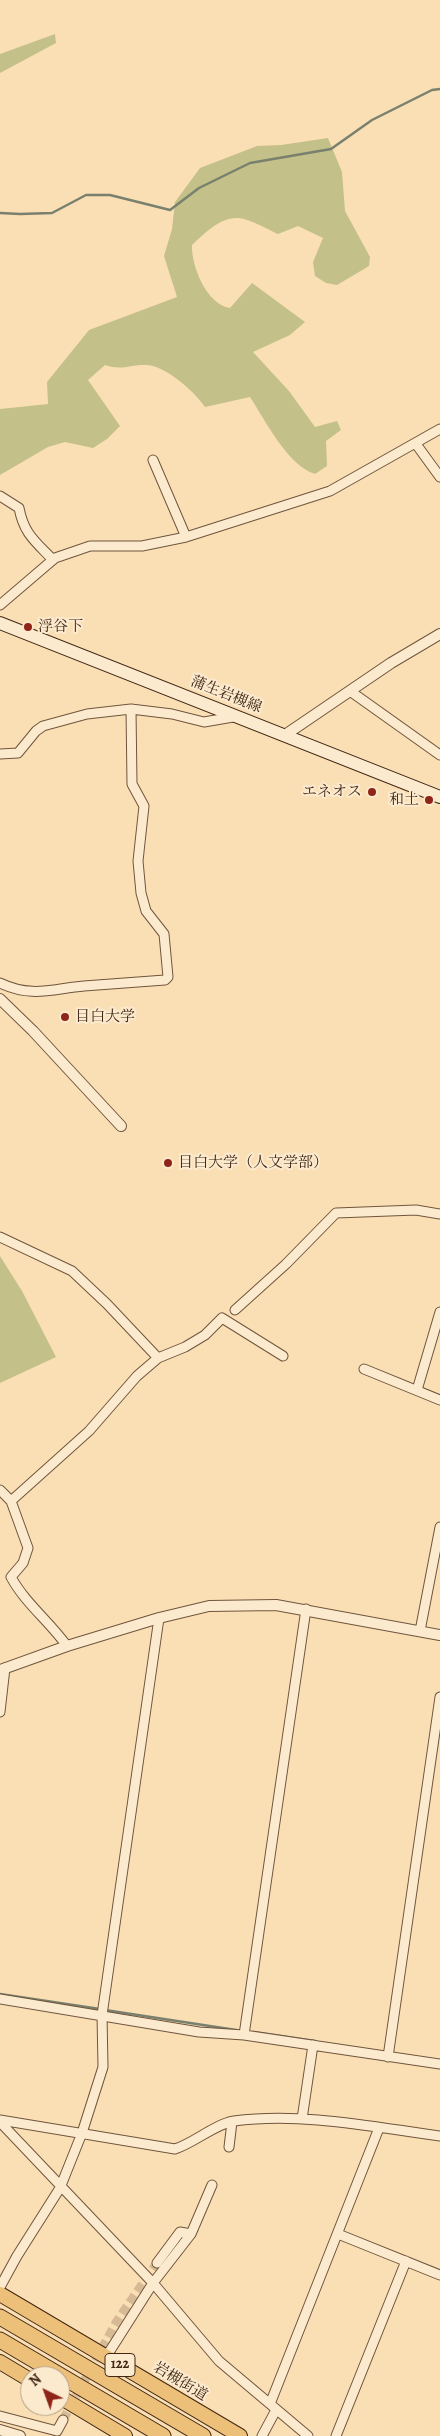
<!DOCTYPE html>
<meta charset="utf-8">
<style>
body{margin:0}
#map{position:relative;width:440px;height:2436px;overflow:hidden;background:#fadfb5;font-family:Alegreya,serif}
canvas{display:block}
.north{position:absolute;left:20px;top:2366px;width:50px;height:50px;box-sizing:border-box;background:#fceacf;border:1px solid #b19c84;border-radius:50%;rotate:318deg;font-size:14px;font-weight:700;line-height:20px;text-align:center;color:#412714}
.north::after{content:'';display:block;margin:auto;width:18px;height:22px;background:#8f2418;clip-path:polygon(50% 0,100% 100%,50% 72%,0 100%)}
</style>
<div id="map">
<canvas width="440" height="2436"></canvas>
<div class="north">N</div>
</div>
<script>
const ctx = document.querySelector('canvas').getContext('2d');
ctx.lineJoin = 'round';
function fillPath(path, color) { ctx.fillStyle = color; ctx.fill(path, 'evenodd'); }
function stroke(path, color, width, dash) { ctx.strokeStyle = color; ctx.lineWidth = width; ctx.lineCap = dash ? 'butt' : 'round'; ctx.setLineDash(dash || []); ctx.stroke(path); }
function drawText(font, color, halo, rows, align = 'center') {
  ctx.font = font + ' Alegreya,"Noto Serif JP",serif'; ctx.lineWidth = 4; ctx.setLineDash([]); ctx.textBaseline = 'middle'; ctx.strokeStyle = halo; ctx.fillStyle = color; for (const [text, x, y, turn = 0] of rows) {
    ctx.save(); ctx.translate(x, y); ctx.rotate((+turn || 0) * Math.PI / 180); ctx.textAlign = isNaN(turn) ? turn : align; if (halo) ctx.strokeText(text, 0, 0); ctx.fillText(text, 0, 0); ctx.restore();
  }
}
fillPath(new Path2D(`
 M 55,34 L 56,43 L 0,73 L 0,54 Z
 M 328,138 L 342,172 L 345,211 L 370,257 L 369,266 L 337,285 L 326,283 L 315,276 L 313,262 L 323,238 L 298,226 L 278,234 C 269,230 248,218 238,218 C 220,217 204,234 192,245 C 191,266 207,305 230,308 L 252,283 L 305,322 L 290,335 L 253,352 L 289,391 L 315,427 L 337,421 L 341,430 L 326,441 L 327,466 L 315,474 C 288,466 265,420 250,397 L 205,407 C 195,392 166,366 147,365 C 130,364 123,371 105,365 L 88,380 L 120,426 L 107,439 L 93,448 L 65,442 L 48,447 L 0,475 L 0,409 L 48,404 L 47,382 L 89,330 L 177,297 L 164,256 L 172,229 L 175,202 L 200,168 L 257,146 L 281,145 Z
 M 0,1256 L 22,1291 L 56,1357 L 0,1383 Z`), '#c4c089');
stroke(new Path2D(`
 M 0,213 L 20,214 L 52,213 L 86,195 L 110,195 L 170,210 L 199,188 L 250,163 L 331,149 L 372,120 L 432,90 L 440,89
 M 0,1994 L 100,2009
 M 105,2010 L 236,2030
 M 254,2032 L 315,2041`), '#79816e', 2.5);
stroke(new Path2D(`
 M 63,2420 L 117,2321 L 157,2263`), '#d5ba95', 9, [9, 4.5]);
const minor = new Path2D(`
 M 416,444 L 440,477
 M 153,460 L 186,537
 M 0,496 L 19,508 C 24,534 35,541 53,560
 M 0,605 L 55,558 L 90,546 L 142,546 L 186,537 L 330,491 L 440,429
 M 350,691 L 440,755
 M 0,754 L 18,753 L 36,731 L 43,726 L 87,714 L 131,709 L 172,714 L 204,722 L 233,717
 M 0,983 C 32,998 51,989 84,986 C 111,984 138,982 165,980 L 168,977 L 164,934 L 146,911 L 141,893 L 138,861 L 144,806 L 132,784 L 131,709
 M 0,1237 L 72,1271 L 107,1304 L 158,1358
 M 235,1310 L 286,1264 L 336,1213 L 416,1210 L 440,1214
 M 364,1369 L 440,1400
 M 417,1390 L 440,1312
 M 0,1490 L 11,1501 L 28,1548 L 23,1563 L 11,1577 C 25,1603 49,1621 67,1646
 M 11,1501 L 89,1431 L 137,1376 L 158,1358 L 185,1347 L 205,1335 L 222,1318 L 283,1356
 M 420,1631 L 440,1527
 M 0,1712 L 5,1668
 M 0,1999 L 199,2032 L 244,2035 L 440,2064
 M 244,2035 L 306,1609
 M 388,2057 L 440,1697
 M 302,2119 L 313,2045
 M 0,2120 L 175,2149 C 194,2143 215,2124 234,2121 C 302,2112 373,2127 440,2136
 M 0,2122 L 153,2283 L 219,2361 L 308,2436
 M 229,2147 L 232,2122
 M 338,2234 L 440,2275
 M 157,2263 L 180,2232 L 191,2234
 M 0,2287 L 17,2256 L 60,2188 L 82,2133 L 103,2067 L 102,2015 L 159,1618
 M 106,2357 L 153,2283 L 191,2234 L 212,2185
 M 270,2404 L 379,2128
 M 0,2416 L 57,2431 L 63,2420
 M 262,2436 L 276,2410
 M 336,2436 L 406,2261`);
const tertiary = new Path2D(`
 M 285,735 L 391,663 L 440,634
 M 0,999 L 33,1031 L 121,1126
 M 0,1670 L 67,1646 L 159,1618 L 209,1606 L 276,1605 L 440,1635
 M 0,2430 L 20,2436`);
const secondary = new Path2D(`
 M 0,623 L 440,797`);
const trunk = new Path2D(`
 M 0,2294 L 240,2436
 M 0,2362 L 30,2380
 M 60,2397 L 125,2436`);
const motorway = new Path2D(`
 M 0,2317 L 203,2436
 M 0,2340 L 163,2436`);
stroke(minor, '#6f553c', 11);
stroke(tertiary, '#6f553c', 12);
stroke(secondary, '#412714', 14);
stroke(trunk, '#412714', 16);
stroke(motorway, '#412714', 17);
stroke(minor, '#fceacf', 9);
stroke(tertiary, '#fceacf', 10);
stroke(secondary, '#fceacf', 12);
stroke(trunk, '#edc07a', 14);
stroke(motorway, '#edc07a', 15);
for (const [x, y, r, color] of [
 [28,627,5,"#8f2418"],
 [372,792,5,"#8f2418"],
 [429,800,5,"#8f2418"],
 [65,1017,5,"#8f2418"],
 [168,1163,5,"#8f2418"]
]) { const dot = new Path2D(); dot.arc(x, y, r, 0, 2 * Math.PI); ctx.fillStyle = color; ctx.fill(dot); stroke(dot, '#fceacf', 2); }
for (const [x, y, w] of [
 [120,2365,30]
]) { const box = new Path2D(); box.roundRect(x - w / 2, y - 11.5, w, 23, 4); ctx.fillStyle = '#fceacf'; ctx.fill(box); stroke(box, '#412714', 1); }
drawText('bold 14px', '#412714', null, [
 ["122",120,2365]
]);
drawText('15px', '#412714', '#fceacf', [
 ["浮谷下",38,627],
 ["エネオス",362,792,"right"],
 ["和土",419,800,"right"],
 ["目白大学",75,1017],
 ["目白大学（人文学部）",178,1163]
], 'left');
drawText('15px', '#412714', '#fceacf', [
 ["蒲生岩槻線",226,695,22],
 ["岩槻街道",180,2382,31]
]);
</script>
